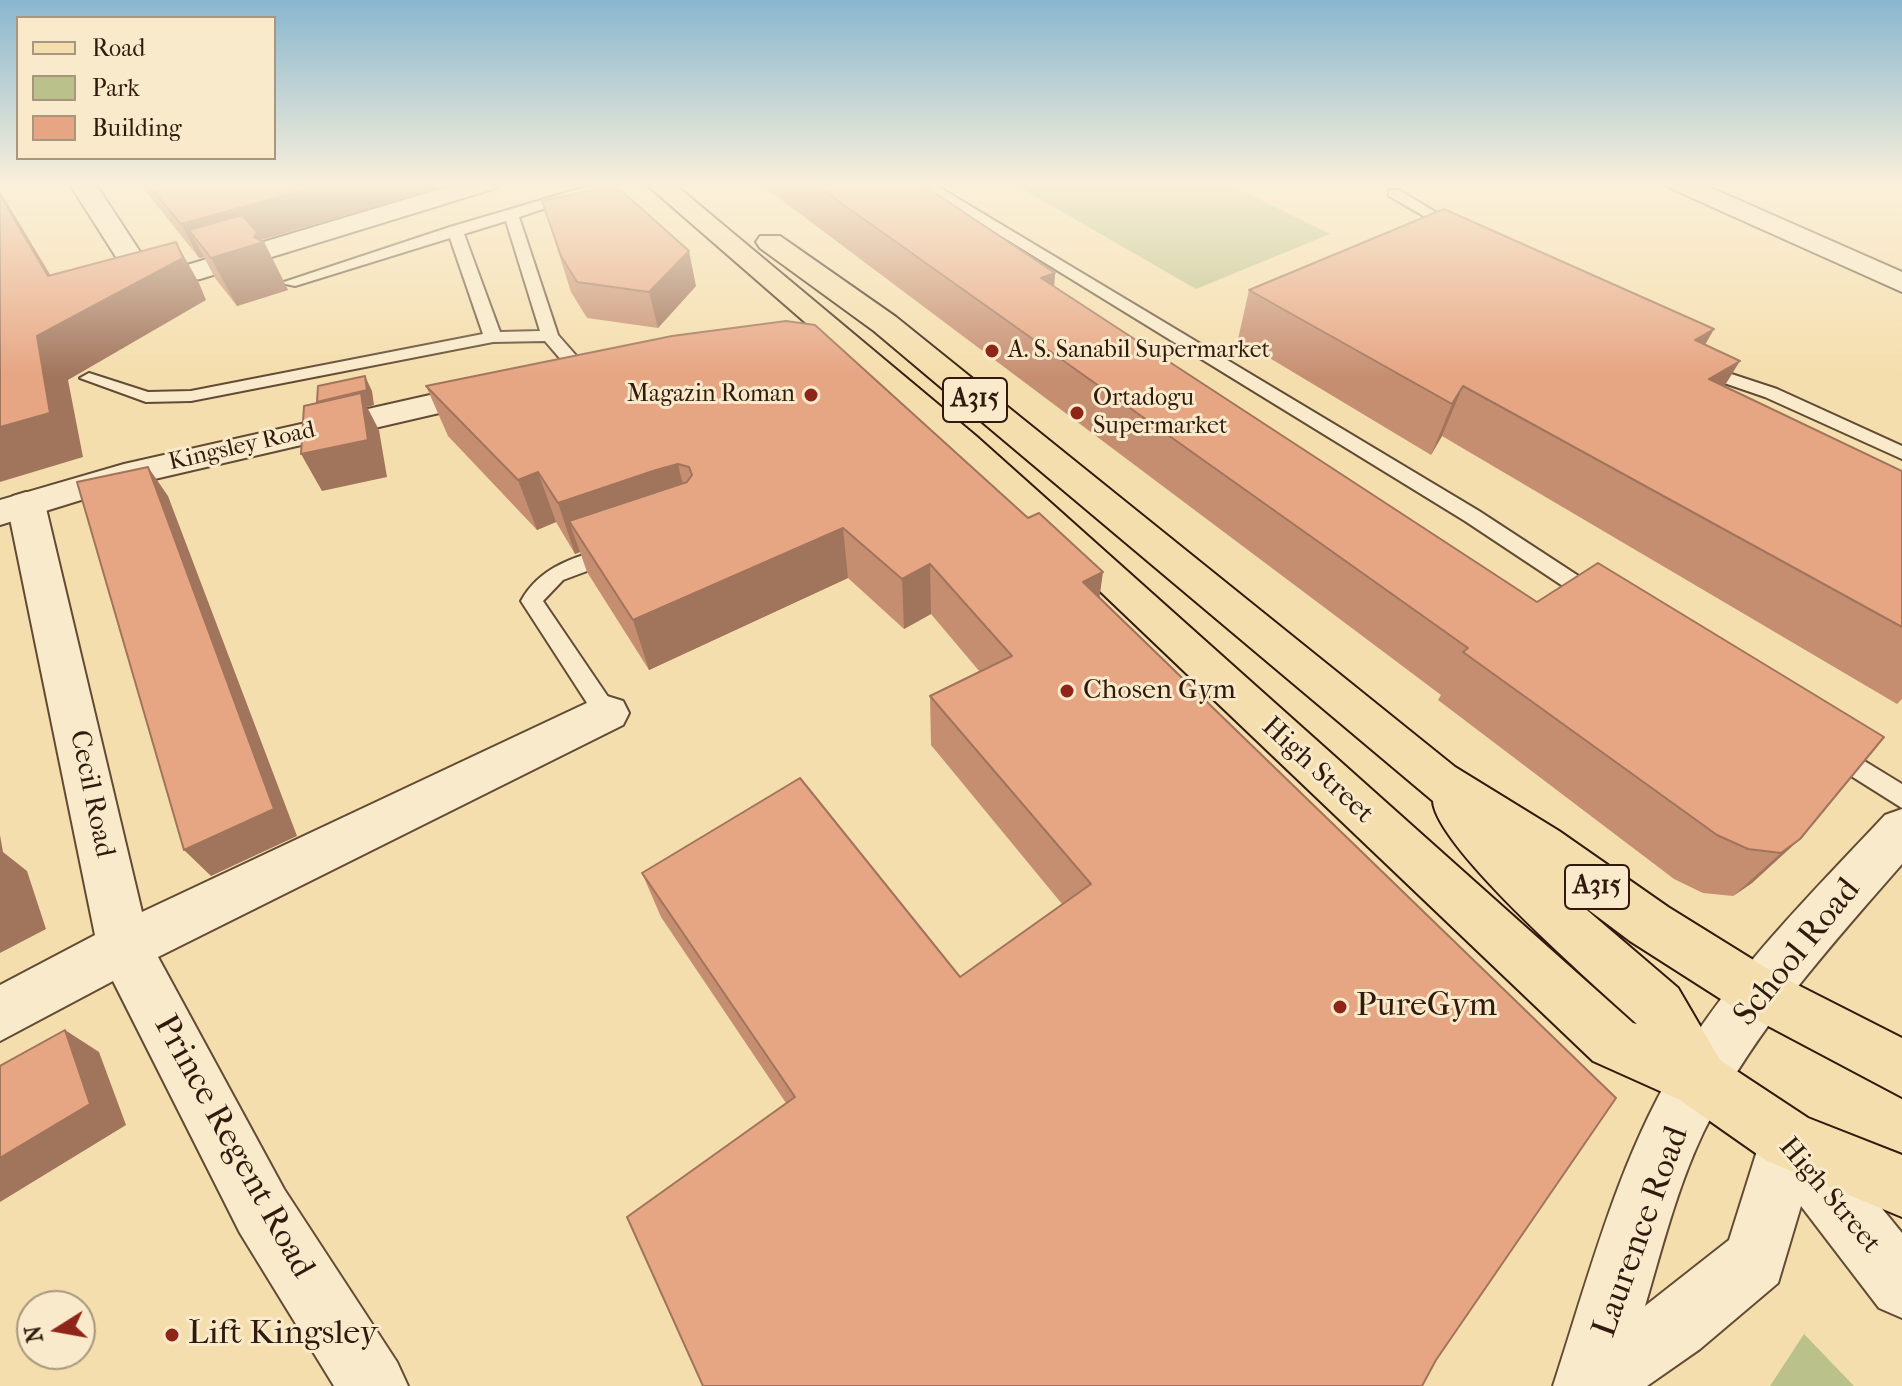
<!DOCTYPE html>
<style>
body{margin:0}
#map{position:relative;width:1902px;height:1386px;overflow:hidden;background:#f5dead;font-family:"IM FELL French Canon",serif}
canvas{display:block}
.legend{position:absolute;left:16px;top:16px;width:260px;height:144px;box-sizing:border-box;background:#f8eaca;border:2px solid #a8977e;margin:0;padding:10px 14px;list-style:none;font-size:24px;color:#311a0d}
.legend li{display:flex;align-items:center;gap:16px;height:40px}
.legend b{width:40px;border:2px solid #a8977e}
.north{position:absolute;left:16px;top:1290px;width:80px;height:80px;box-sizing:border-box;background:#f8eaca;border:2px solid #a8977e;border-radius:50%;rotate:259deg;font-size:22px;font-weight:700;line-height:32px;text-align:center;color:#311a0d}
.north::after{content:'';display:block;margin:auto;width:28px;height:36px;background:#8f2418;clip-path:polygon(50% 0,100% 100%,50% 72%,0 100%)}
</style>
<div id="map">
<canvas width="1902" height="1386"></canvas>
<ul class="legend">
<li><b style="height:10px;background:#f5dead"></b>Road</li>
<li><b style="height:22px;background:#bbc18a"></b>Park</li>
<li><b style="height:22px;background:#e6a583"></b>Building</li>
</ul>
<div class="north">N</div>
</div>
<script>
const ctx = document.querySelector('canvas').getContext('2d');
ctx.lineJoin = 'round';
function fillPath(path, color) { ctx.fillStyle = color; ctx.fill(path, 'evenodd'); }
function stroke(path, color, width, dash) { ctx.strokeStyle = color; ctx.lineWidth = width; ctx.lineCap = dash ? 'butt' : 'round'; ctx.setLineDash(dash || []); ctx.stroke(path); }
function drawText(font, color, halo, rows, align = 'center') {
  ctx.font = font + ' "IM FELL French Canon",serif'; ctx.lineWidth = 6; ctx.setLineDash([]); ctx.textBaseline = 'middle'; ctx.strokeStyle = halo; ctx.fillStyle = color; for (const [text, x, y, turn = 0] of rows) {
    ctx.save(); ctx.translate(x, y); ctx.rotate((+turn || 0) * Math.PI / 180); ctx.textAlign = isNaN(turn) ? turn : align; if (halo) ctx.strokeText(text, 0, 0); ctx.fillText(text, 0, 0); ctx.restore();
  }
}
fillPath(new Path2D(`
 M 1012,183 L 1226,183 L 1330,234 L 1196,289 Z
 M 1804,1334 L 1854,1386 L 1770,1386 Z`), '#bbc18a');
const service = new Path2D(`
 M 599,183 L 620,183 L 519,217 L 558,335 L 587,368 L 587,376 L 575,376 L 545,341 L 493,342 L 191,401 L 146,402 L 80,378 L 89,373 L 148,392 L 191,391 L 483,334 L 450,238 L 295,286 L 281,283 L 450,227 ZM 506,221 L 540,331 L 500,332 L 464,234 Z
 M 915,183 L 932,183 L 1479,511 L 1603,592 L 1606,597 L 1603,602 L 1587,602 L 1465,521 Z
 M 1389,190 L 1399,190 L 1465,230 L 1453,233 L 1389,196 Z
 M 1698,363 L 1777,389 L 1902,446 L 1902,459 L 1765,397 L 1692,372 L 1689,368 Z
 M 614,546 L 625,553 L 622,558 L 563,580 L 543,601 L 619,713 L 616,720 L 598,720 L 521,601 C 540,566 577,556 614,546 Z
 M 1830,740 L 1902,784 L 1902,808 L 1821,757 L 1817,750 L 1821,743 Z`);
const minor = new Path2D(`
 M 69,183 L 95,183 L 150,267 L 187,265 L 460,183 L 500,183 L 496,188 L 200,279 L 158,286 L 130,279 Z
 M 1666,183 L 1700,183 L 1902,272 L 1902,292 L 1670,188 Z
 M 26,492 L 39,496 L 45,504 L 142,912 L 591,701 L 607,696 L 623,701 L 629,713 L 623,725 L 158,957 L 284,1189 L 397,1362 L 408,1386 L 334,1386 L 240,1233 L 113,981 L 0,1041 L 0,985 L 95,935 L 7,504 L 13,496 Z
 M 1902,809 L 1902,864 C 1829,948 1752,1032 1703,1133 C 1677,1188 1662,1248 1645,1306 L 1729,1240 L 1767,1119 L 1788,1110 L 1809,1119 L 1902,1233 L 1902,1318 L 1879,1308 L 1801,1206 L 1778,1283 L 1700,1349 L 1647,1386 L 1553,1386 C 1589,1276 1619,1156 1681,1057 C 1737,967 1813,892 1885,815 Z`);
const tertiary = new Path2D(`
 M 492,381 L 504,384 L 509,391 L 504,398 L 133,484 L 0,525 L 0,500 L 124,464 Z`);
const primary = new Path2D(`
 M 645,183 L 673,183 L 976,436 L 1633,1023 L 1637,1024 C 1598,988 1435,847 1433,801 L 874,331 L 760,248 L 756,242 L 760,236 L 780,236 L 896,317 L 1455,767 L 1559,831 L 1668,907 L 1776,974 L 1902,1038 L 1902,1097 L 1738,1010 L 1630,941 L 1574,899 L 1678,988 L 1720,1060 L 1808,1118 L 1902,1155 L 1902,1217 L 1767,1161 L 1680,1100 L 1593,1061 L 952,450 Z`);
stroke(service, '#624b35', 4);
stroke(minor, '#624b35', 4);
stroke(tertiary, '#624b35', 4);
stroke(primary, '#311a0d', 4);
fillPath(service, '#f8eaca');
fillPath(minor, '#f8eaca');
fillPath(tertiary, '#f8eaca');
fillPath(primary, '#f5dead');
fillPath(new Path2D(`
 M 139,183 L 457,183 L 261,240 L 264,242 L 288,290 L 237,306 L 215,278 L 204,257 L 199,258 Z
 M 759,183 L 920,183 L 1055,273 L 1054,286 L 1800,839 L 1752,883 L 1733,896 L 1703,893 L 1674,879 L 1438,700 L 1441,695 Z
 M 542,201 L 696,286 L 658,328 L 587,318 L 571,292 Z
 M 1249,290 L 1714,329 L 1705,345 L 1724,387 L 1902,471 L 1902,699 L 1897,704 L 1442,436 L 1431,455 L 1238,339 Z
 M 672,336 L 1100,597 L 1616,1098 L 786,1103 L 661,917 L 642,873 L 960,977 L 1062,904 L 931,745 L 930,696 L 980,672 L 931,614 L 904,629 L 848,578 L 649,670 L 587,572 L 580,552 L 575,554 L 556,522 L 537,530 L 448,436 L 426,386 Z`), '#c68e71');
fillPath(new Path2D(`
 M 330,183 L 457,183 L 261,240 L 264,242 L 288,290 L 237,306 L 211,258 L 189,230 L 204,257 L 199,258 L 181,224 Z
 M 0,191 L 75,316 L 176,242 L 199,283 L 206,300 L 68,380 L 83,457 L 0,482 L 0,427 L 37,336 L 0,195 Z
 M 689,251 L 696,286 L 658,328 L 649,292 Z
 M 1055,273 L 1052,319 L 1041,278 Z
 M 1714,329 L 1685,379 L 1695,340 Z
 M 1740,361 L 1709,411 L 1709,379 Z
 M 365,376 L 372,391 L 374,405 L 367,407 L 379,430 L 387,477 L 322,491 L 301,454 L 325,416 L 317,402 Z
 M 1463,386 L 1442,436 L 1431,455 L 1452,404 Z
 M 678,464 L 690,514 L 569,521 L 580,552 L 575,554 L 558,503 L 656,470 Z
 M 148,467 L 168,496 L 297,836 L 211,876 L 184,850 Z
 M 538,472 L 556,522 L 537,530 L 518,480 Z
 M 843,528 L 848,578 L 649,670 L 633,620 Z
 M 930,564 L 931,614 L 904,629 L 902,579 Z
 M 1103,572 L 1096,623 L 1083,582 Z
 M 0,835 L 3,852 L 27,871 L 46,929 L 0,953 Z
 M 1800,839 L 1752,883 L 1733,896 L 1781,853 Z
 M 65,1030 L 99,1052 L 126,1125 L 0,1202 L 0,1158 Z`), '#a1745c');
const building = new Path2D(`
 M 147,183 L 330,183 L 181,224 Z
 M 813,183 L 920,183 L 1055,273 L 1041,278 L 1537,602 L 1598,563 L 1884,737 L 1800,839 L 1781,853 L 1748,849 L 1717,835 L 1463,652 L 1468,648 Z
 M 615,185 L 689,251 L 649,292 L 577,282 L 561,256 L 542,201 Z
 M 0,195 L 48,276 L 176,242 L 183,258 L 37,336 L 50,413 L 0,427 Z
 M 1444,209 L 1714,329 L 1695,340 L 1740,361 L 1709,379 L 1902,471 L 1902,627 L 1463,386 L 1452,404 L 1249,290 Z
 M 242,215 L 257,232 L 254,237 L 264,242 L 211,258 L 189,230 Z
 M 786,321 L 815,325 L 1028,518 L 1039,513 L 1103,572 L 1083,582 L 1616,1098 L 1436,1360 L 1422,1386 L 703,1386 L 627,1217 L 795,1097 L 642,873 L 800,778 L 960,977 L 1091,884 L 930,696 L 1012,656 L 930,564 L 902,579 L 843,528 L 633,620 L 569,521 L 687,482 L 692,475 L 689,467 L 678,464 L 656,470 L 558,503 L 538,472 L 518,480 L 426,386 L 672,336 Z
 M 365,376 L 367,390 L 317,402 L 318,386 Z
 M 361,393 L 368,440 L 301,454 L 304,406 Z
 M 148,467 L 274,809 L 184,850 L 77,482 Z
 M 65,1030 L 90,1104 L 0,1158 L 0,1066 Z`);
fillPath(building, '#e6a583');
stroke(building, '#a1745c', 2);
const sky = ctx.createLinearGradient(0, 0, 0, 377);
sky.addColorStop(0, '#89b7cf');
sky.addColorStop(0.49, '#faf0da');
sky.addColorStop(1, '#faf0da00');
ctx.fillStyle = sky;
ctx.fillRect(0, 0, 1902, 377);
for (const [x, y, r, color] of [
 [992,351,8,"#8f2418"],
 [811,395,8,"#8f2418"],
 [1077,413,8,"#8f2418"],
 [1067,691,8,"#8f2418"],
 [1340,1007,8,"#8f2418"],
 [172,1335,8,"#8f2418"]
]) { const dot = new Path2D(); dot.arc(x, y, r, 0, 2 * Math.PI); ctx.fillStyle = color; ctx.fill(dot); stroke(dot, '#f8eaca', 3); }
drawText('24px', '#311a0d', '#f8eaca', [
 ["A. S. Sanabil Supermarket",1008,351],
 ["Magazin Roman",795,395,"right"],
 ["Ortadogu",1093,399],
 ["Supermarket",1093,427]
], 'left');
drawText('24px', '#311a0d', '#f8eaca', [
 ["Kingsley Road",242,447,-13]
]);
for (const [x, y, w] of [
 [975,400,64],
 [1597,887,64]
]) { const box = new Path2D(); box.roundRect(x - w / 2, y - 22, w, 44, 6); ctx.fillStyle = '#f8eaca'; ctx.fill(box); stroke(box, '#311a0d', 2); }
drawText('bold 26px', '#311a0d', null, [
 ["A315",975,400],
 ["A315",1597,887]
]);
drawText('28px', '#311a0d', '#f8eaca', [
 ["Chosen Gym",1083,691]
], 'left');
drawText('28px', '#311a0d', '#f8eaca', [
 ["High Street",1317,771,43],
 ["Cecil Road",91,794,78],
 ["High Street",1829,1196,50]
]);
drawText('34px', '#311a0d', '#f8eaca', [
 ["School Road",1798,953,-51],
 ["Prince Regent Road",233,1147,61],
 ["Laurence Road",1642,1232,-70]
]);
drawText('34px', '#311a0d', '#f8eaca', [
 ["PureGym",1356,1007],
 ["Lift Kingsley",188,1335]
], 'left');
</script>
